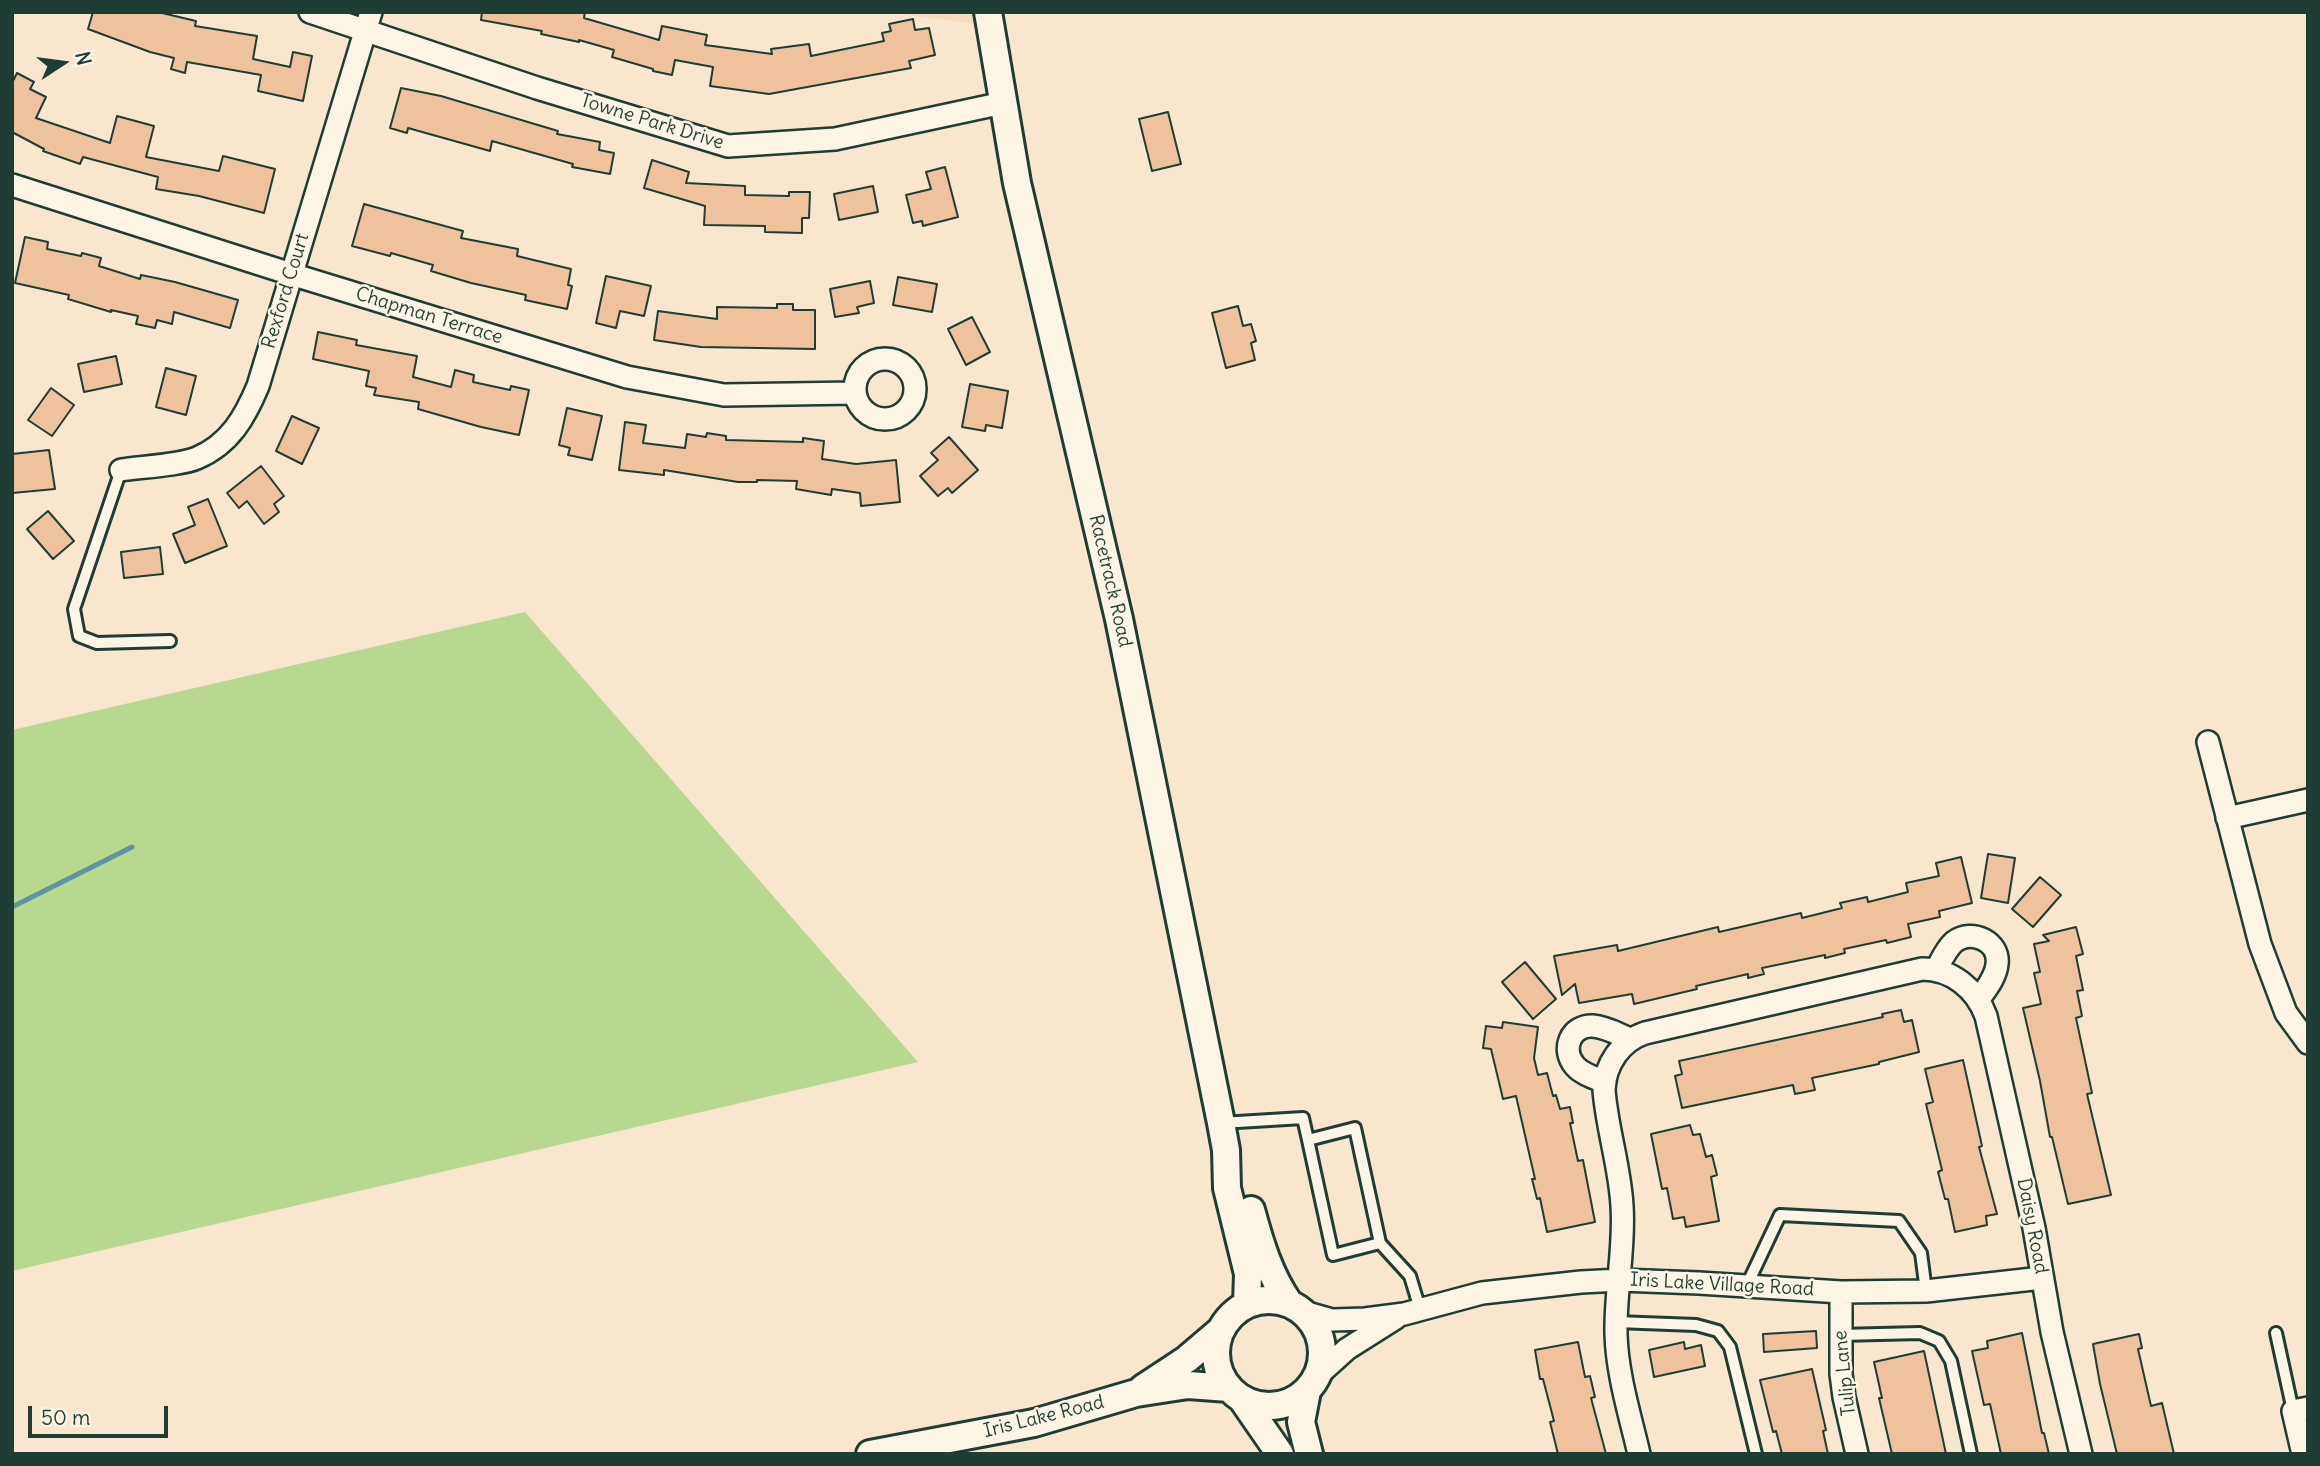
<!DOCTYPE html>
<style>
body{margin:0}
#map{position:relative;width:2320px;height:1466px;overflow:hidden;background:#f8e6cf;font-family:Delius,sans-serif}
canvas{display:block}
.frame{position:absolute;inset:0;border:14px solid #1f3d34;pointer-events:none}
.north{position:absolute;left:28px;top:28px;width:70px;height:70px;-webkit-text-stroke:5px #fcf5e5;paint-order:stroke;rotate:77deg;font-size:19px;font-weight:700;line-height:28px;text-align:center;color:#1f3d34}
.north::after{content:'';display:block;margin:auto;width:24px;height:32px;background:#1f3d34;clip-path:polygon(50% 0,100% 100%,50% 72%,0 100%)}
.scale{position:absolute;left:28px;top:1406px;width:140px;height:32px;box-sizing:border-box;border:4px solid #1f3d34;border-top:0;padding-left:9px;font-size:21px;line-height:24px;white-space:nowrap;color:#1f3d34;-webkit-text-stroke:5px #fcf5e5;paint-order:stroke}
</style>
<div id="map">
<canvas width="2320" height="1466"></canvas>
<div class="frame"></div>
<div class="north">N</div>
<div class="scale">50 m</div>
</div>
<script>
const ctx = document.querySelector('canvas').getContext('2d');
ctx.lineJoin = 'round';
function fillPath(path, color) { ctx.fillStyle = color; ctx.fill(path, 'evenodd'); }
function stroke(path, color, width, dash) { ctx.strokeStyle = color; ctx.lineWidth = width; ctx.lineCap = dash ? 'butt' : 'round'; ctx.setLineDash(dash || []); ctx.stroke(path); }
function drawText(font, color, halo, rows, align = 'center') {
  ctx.font = font + ' Delius,sans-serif'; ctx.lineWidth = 5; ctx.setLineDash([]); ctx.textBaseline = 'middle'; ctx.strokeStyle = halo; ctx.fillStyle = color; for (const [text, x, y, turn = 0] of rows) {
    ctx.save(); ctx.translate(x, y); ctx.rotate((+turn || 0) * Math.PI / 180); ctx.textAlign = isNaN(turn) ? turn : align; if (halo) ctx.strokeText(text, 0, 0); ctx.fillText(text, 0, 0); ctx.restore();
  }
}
fillPath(new Path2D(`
 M 889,12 L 990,12 L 993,26 L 915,16 Z`), '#f5dbc0');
fillPath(new Path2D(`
 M 525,612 L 918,1062 L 12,1271 L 12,730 Z`), '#b8d78f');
stroke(new Path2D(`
 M 12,907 L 132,847`), '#6093a3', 5);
const building = new Path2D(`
 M 93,12 L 158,12 L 196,21 L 195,26 L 257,36 L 253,59 L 290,67 L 293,52 L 312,56 L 303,101 L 258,91 L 261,75 L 187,62 L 185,73 L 171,69 L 174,58 L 150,52 L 88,29 Z
 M 482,12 L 585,12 L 584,18 L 659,40 L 662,26 L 707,35 L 705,45 L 772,54 L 771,49 L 809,44 L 811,56 L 884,41 L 882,33 L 891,31 L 889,24 L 913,19 L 915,30 L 929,28 L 935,55 L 909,61 L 911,68 L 769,94 L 710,86 L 713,67 L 675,60 L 672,75 L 653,71 L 653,69 L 612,57 L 614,50 L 579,40 L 579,42 L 541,34 L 542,31 L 481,20 Z
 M 17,73 L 34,82 L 30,89 L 46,97 L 36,118 L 110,143 L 117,116 L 154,126 L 146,157 L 219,171 L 223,156 L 275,169 L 264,213 L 199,196 L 156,189 L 158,177 L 83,157 L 80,164 L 43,151 L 44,149 L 12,132 L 12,83 Z
 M 401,88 L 441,96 L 558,131 L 557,134 L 600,142 L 599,150 L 614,153 L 610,174 L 572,167 L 573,164 L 492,141 L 490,151 L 408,128 L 407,133 L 390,128 Z
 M 1168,112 L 1181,164 L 1152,171 L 1139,119 Z
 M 652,160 L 689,172 L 686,183 L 745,186 L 745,195 L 789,196 L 789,192 L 810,192 L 809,218 L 802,218 L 802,233 L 765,232 L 765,226 L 704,225 L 705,206 L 644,188 Z
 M 945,167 L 958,217 L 923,226 L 922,221 L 913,223 L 906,195 L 931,189 L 926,172 Z
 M 873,186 L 878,212 L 839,220 L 834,194 Z
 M 364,204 L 463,231 L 461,238 L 518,249 L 517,256 L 571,269 L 568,285 L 572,286 L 567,309 L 525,300 L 526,295 L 471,283 L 431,271 L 433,265 L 391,253 L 390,256 L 352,246 Z
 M 25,237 L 48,242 L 47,249 L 81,256 L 82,253 L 101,258 L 99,266 L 140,279 L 141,275 L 175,282 L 238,300 L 230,328 L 174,312 L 172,324 L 157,320 L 155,328 L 136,324 L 138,316 L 111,310 L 111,312 L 68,299 L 69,295 L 15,283 Z
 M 606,276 L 651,286 L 644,316 L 620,311 L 616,328 L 596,323 Z
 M 898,277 L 937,284 L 932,312 L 893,305 Z
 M 870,281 L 874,303 L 857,307 L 859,313 L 835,317 L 830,289 Z
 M 777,304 L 793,304 L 793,310 L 815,310 L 815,349 L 701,347 L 654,340 L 658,311 L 717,319 L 717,307 L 777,308 Z
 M 1238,306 L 1243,326 L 1251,324 L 1256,341 L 1251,343 L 1255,360 L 1226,368 L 1212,313 Z
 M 972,317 L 990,352 L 966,365 L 948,329 Z
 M 318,332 L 357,340 L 356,345 L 417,356 L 413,377 L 451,387 L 455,370 L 474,375 L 473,382 L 510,390 L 511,386 L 529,390 L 519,435 L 481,427 L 418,409 L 419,402 L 374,395 L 376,388 L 366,386 L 369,371 L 313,359 Z
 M 116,356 L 122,384 L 84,392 L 78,364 Z
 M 166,368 L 196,376 L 186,415 L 156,407 Z
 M 970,384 L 1008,391 L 1002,428 L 986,425 L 985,431 L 962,427 Z
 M 51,388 L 74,405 L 52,436 L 28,420 Z
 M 567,408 L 602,416 L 592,460 L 568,455 L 570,448 L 559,445 Z
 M 292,416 L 319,428 L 302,464 L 276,451 Z
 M 625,422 L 646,425 L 643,443 L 685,448 L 687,434 L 706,437 L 707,433 L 726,436 L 726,440 L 803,442 L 803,438 L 824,441 L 822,459 L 856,464 L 896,460 L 900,502 L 861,506 L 860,493 L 832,489 L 831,495 L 796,489 L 797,481 L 757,480 L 757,482 L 738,482 L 664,470 L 664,475 L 619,470 Z
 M 949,437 L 978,470 L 952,493 L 948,488 L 938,496 L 920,476 L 938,460 L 931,453 Z
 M 49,450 L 55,489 L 12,493 L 12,454 Z
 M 261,466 L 284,496 L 274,504 L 279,512 L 264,524 L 247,501 L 239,508 L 227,493 Z
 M 208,499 L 227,546 L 185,563 L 173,534 L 195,525 L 188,507 Z
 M 48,511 L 74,541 L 53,559 L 27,529 Z
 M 160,547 L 163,574 L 124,578 L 121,552 Z
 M 1988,854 L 2015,858 L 2008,903 L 1981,898 Z
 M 1961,857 L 1972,903 L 1939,911 L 1940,917 L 1908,924 L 1911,937 L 1887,943 L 1886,940 L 1844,949 L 1845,953 L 1825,958 L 1825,955 L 1762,968 L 1764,974 L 1748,978 L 1748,974 L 1696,986 L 1697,989 L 1634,1004 L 1632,994 L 1579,1003 L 1575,984 L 1562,995 L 1554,956 L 1617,945 L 1618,951 L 1718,927 L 1719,932 L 1801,913 L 1802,918 L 1842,908 L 1840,903 L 1867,897 L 1868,902 L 1908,892 L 1906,883 L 1939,876 L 1936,863 Z
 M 2040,877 L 2061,895 L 2033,927 L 2012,909 Z
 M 2076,927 L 2083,954 L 2076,956 L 2083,990 L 2077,991 L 2082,1016 L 2076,1018 L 2092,1093 L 2087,1094 L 2111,1195 L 2068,1204 L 2052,1137 L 2050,1137 L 2040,1081 L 2023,1008 L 2041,1004 L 2034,973 L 2040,972 L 2034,944 L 2049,941 L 2043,935 Z
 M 1525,962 L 1556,999 L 1533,1019 L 1502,982 Z
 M 1901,1010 L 1904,1022 L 1912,1020 L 1919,1052 L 1879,1062 L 1879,1064 L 1812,1078 L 1815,1090 L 1795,1094 L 1793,1085 L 1682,1108 L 1675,1076 L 1682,1074 L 1679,1061 L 1883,1017 L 1882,1014 Z
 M 1503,1022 L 1538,1027 L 1534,1058 L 1538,1075 L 1547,1073 L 1553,1096 L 1556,1095 L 1560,1109 L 1570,1107 L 1573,1123 L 1570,1123 L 1578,1161 L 1583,1160 L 1595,1222 L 1547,1232 L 1540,1198 L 1537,1199 L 1532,1179 L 1535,1179 L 1516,1096 L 1503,1099 L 1491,1049 L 1483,1048 L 1486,1026 L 1502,1028 Z
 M 1963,1060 L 1982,1146 L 1979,1147 L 1997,1214 L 1986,1216 L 1987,1225 L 1955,1232 L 1948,1199 L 1945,1199 L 1938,1172 L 1942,1170 L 1926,1104 L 1933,1102 L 1925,1069 Z
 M 1690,1125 L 1693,1135 L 1700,1134 L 1706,1157 L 1712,1155 L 1717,1175 L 1711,1177 L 1719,1221 L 1686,1227 L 1684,1217 L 1673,1219 L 1667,1188 L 1662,1189 L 1651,1134 Z
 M 1816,1331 L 1817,1348 L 1764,1352 L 1763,1334 Z
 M 2022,1333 L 2042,1433 L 2044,1433 L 2049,1454 L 2001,1454 L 1990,1404 L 1984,1405 L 1972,1351 L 1988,1348 L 1987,1341 Z
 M 2139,1334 L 2142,1348 L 2138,1349 L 2151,1406 L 2162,1403 L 2174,1454 L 2117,1454 L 2100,1384 L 2093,1344 Z
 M 1578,1342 L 1585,1377 L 1590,1376 L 1595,1397 L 1591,1398 L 1606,1454 L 1558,1454 L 1550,1422 L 1554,1421 L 1543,1379 L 1540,1379 L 1535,1350 Z
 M 1684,1342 L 1685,1349 L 1701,1345 L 1705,1366 L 1654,1377 L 1649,1350 Z
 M 1924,1351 L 1946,1454 L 1892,1454 L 1879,1398 L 1882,1398 L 1874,1362 Z
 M 1812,1369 L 1826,1430 L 1823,1431 L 1828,1454 L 1782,1454 L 1776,1431 L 1773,1432 L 1760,1380 Z`);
fillPath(building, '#edc29d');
stroke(building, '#1f3d34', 2);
const service = new Path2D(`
 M 121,470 L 74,609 L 79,636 L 97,643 L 170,641
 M 1221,1123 L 1303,1118 L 1308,1140 L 1355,1128 L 1380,1243 L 1410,1276 L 1420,1309
 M 1308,1140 L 1333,1255 L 1380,1243
 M 1747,1285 L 1780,1215 L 1899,1221 L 1921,1253 L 1926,1291
 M 1616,1322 L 1696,1325 L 1718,1331 L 1730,1347 L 1756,1454
 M 2276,1333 L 2293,1411
 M 1840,1335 L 1920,1333 L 1939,1341 L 1951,1361 L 1971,1454`);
const minor = new Path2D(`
 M 310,12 L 537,88 L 728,146 L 835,139 L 1003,103
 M 12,185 L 291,274 L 627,377 L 724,395 L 855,393
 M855 389a30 30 0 1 1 60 0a30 30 0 1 1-60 0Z
 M 121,470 C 140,467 181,465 197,458 C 230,444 245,417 258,386 L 371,12
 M 2208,742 L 2260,944 L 2286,1013 L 2308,1043
 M 2227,818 L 2308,800
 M 1936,970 C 1941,961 1946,949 1954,942 C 1972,928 2000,942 1997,964 C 1996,977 1986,989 1979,999
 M 1605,1082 C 1595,1078 1582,1074 1575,1066 C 1561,1050 1570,1025 1593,1026 C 1606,1027 1618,1034 1630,1039
 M 1841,1292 L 1841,1374 L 1844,1397 L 1857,1454
 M 1304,1312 L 1332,1320 L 1365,1319 L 1404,1314 L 1482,1293 L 1581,1282 L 1620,1280 L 1699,1283 L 1841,1292 L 1926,1291 L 2042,1278
 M 1317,1376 L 1347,1349 L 1396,1318
 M 1639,1454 C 1630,1415 1617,1374 1616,1334 C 1615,1291 1625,1249 1622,1206 C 1620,1167 1607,1129 1604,1090 C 1605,1064 1621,1041 1645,1033 L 1922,969 C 1952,969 1976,989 1986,1016 L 2034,1228 L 2052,1332 L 2081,1454
 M 2303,1454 L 2293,1411 L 2308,1408`);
const tertiary = new Path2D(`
 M 988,12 L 1017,183 L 1119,619 L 1221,1123 L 1226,1150 L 1227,1188 L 1248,1274 L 1247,1304
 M 1251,1210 C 1260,1243 1269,1274 1289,1303
 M1216 1353a53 53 0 1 1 106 0a53 53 0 1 1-106 0Z
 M 1143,1388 L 1187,1359 L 1221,1330
 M 1307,1391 L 1301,1422 L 1309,1454
 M 1242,1399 L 1280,1454
 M 870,1454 L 1034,1423 L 1136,1393 L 1188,1385 L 1229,1388`);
stroke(service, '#1f3d34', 16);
stroke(minor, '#1f3d34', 26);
stroke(tertiary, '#1f3d34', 32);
stroke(service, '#fcf5e5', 10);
stroke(minor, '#fcf5e5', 21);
stroke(tertiary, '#fcf5e5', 26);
drawText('19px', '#1f3d34', '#fcf5e5', [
 ["Towne Park Drive",652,122,17],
 ["Rexford Court",286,291,-73],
 ["Chapman Terrace",429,316,17],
 ["Racetrack Road",1110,581,77],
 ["Daisy Road",2032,1226,79],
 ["Iris Lake Village Road",1722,1285,3],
 ["Tulip Lane",1845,1373,-96],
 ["Iris Lake Road",1044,1417,-14]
]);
</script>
